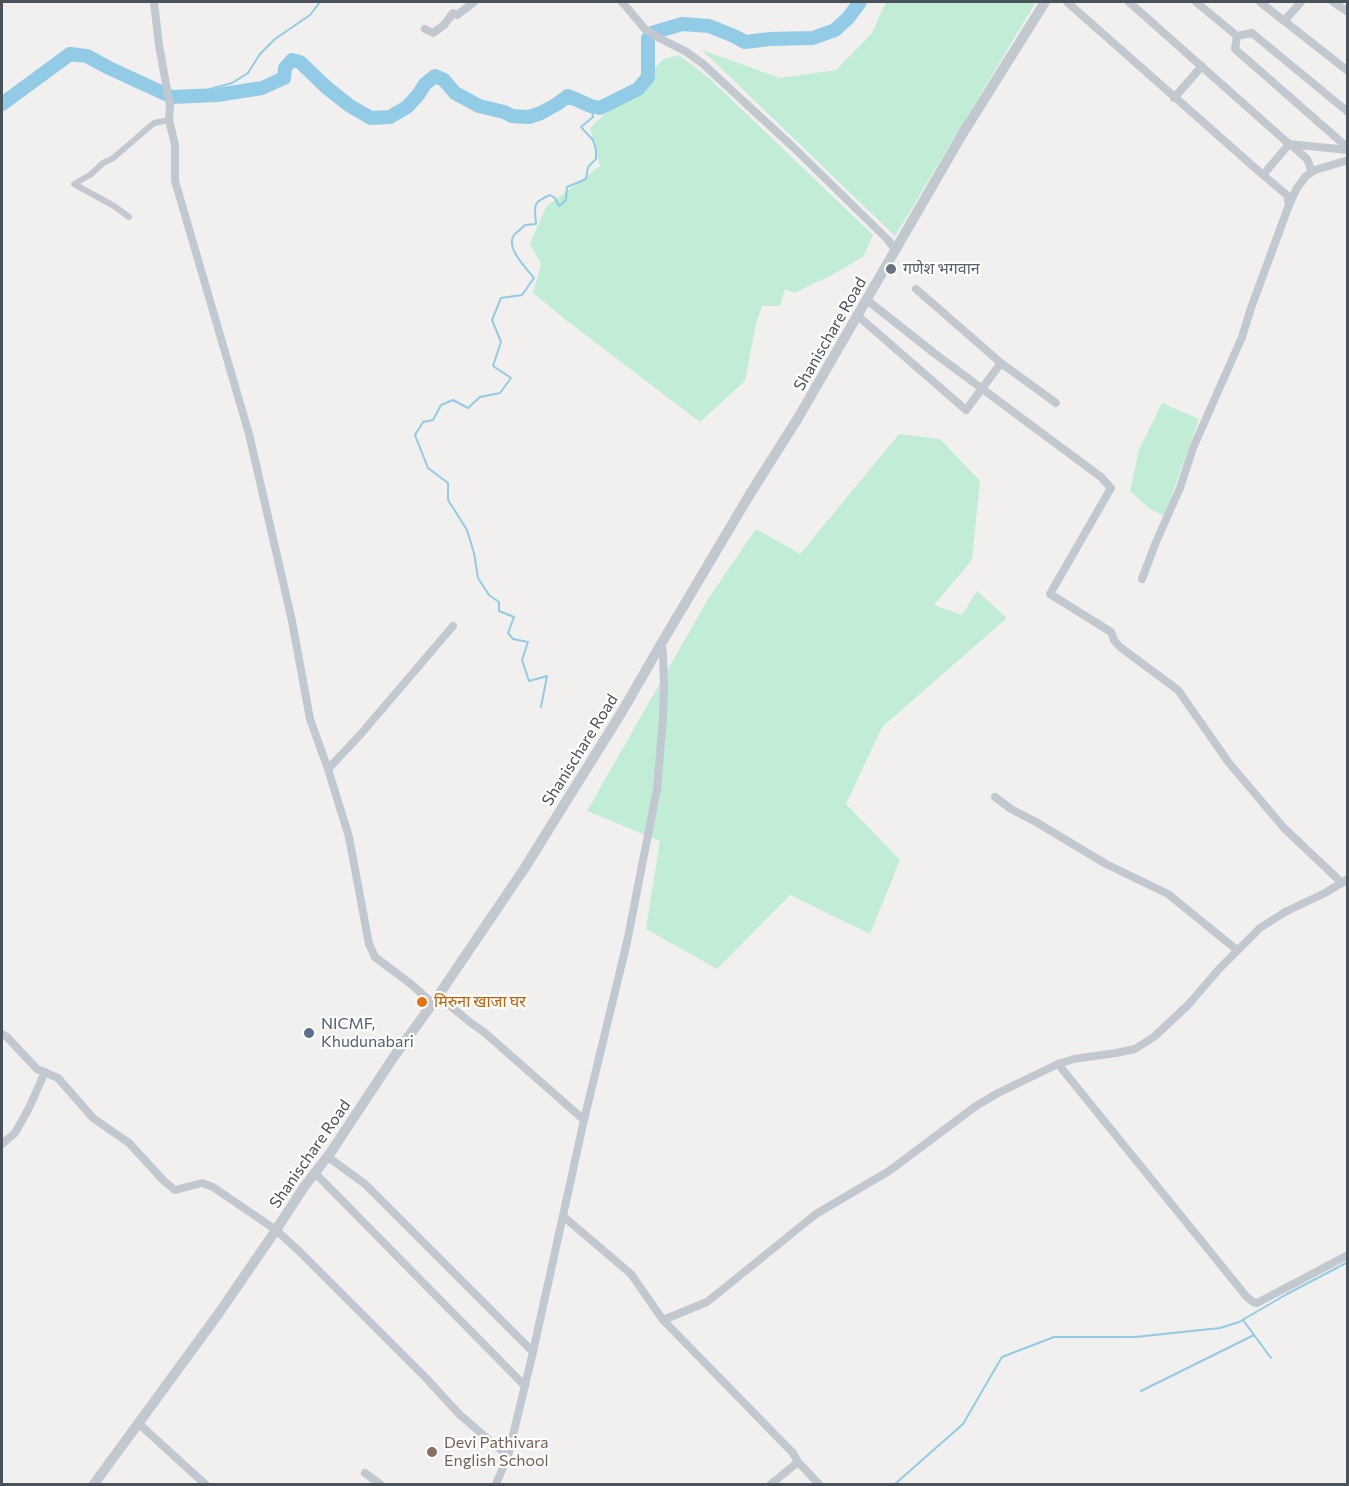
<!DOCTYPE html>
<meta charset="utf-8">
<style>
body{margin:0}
#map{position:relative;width:1349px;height:1486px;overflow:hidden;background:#f2f0ef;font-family:Commissioner,sans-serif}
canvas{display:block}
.frame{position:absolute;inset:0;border:3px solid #49515b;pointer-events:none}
</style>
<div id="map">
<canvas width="1349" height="1486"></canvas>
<div class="frame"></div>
</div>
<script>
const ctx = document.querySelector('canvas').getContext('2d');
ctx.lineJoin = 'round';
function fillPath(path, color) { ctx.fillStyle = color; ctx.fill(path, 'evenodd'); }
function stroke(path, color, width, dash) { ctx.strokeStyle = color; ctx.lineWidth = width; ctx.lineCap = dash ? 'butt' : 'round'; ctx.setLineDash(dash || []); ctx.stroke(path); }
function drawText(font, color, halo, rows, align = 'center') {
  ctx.font = font + ' Commissioner,"Noto Sans Devanagari",sans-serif'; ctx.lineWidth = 4.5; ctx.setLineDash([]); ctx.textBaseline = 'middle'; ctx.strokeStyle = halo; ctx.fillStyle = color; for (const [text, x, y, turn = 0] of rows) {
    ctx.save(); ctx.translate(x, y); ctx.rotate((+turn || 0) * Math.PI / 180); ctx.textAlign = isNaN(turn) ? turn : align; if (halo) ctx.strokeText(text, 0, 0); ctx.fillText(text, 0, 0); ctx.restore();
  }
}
fillPath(new Path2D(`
 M 886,2 L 1036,2 L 895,236 L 702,50 L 780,78 L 836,70 L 872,33 Z
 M 679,55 L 710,79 L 873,235 L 863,257 L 830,276 L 794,293 L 785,289 L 780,306 L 762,306 L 756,323 L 745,381 L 700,422 L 566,320 L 533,293 L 541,264 L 530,244 L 546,207 L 600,166 L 590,128 L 664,59 Z
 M 1162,403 L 1199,419 L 1164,516 L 1150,509 L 1130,491 L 1139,450 Z
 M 899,434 L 940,439 L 980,481 L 972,560 L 934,605 L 962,615 L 977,591 L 1007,618 L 882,727 L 846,804 L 900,860 L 870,934 L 790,895 L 717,969 L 646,929 L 660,841 L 587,811 L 708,599 L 756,529 L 800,554 Z`), '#c1ecd6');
stroke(new Path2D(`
 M 199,95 L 210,89 L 232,83 L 248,73 L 260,54 L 275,39 L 310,15 L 320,2
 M 541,707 L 547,676 L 529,681 L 522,660 L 528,642 L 513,639 L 508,633 L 514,617 L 499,611 L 499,602 L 489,595 L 478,578 L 474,553 L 467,530 L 448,500 L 448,483 L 428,468 L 415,435 L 423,422 L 433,420 L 441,405 L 453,400 L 468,408 L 480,397 L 500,393 L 511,378 L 493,366 L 501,342 L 492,320 L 501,298 L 522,295 L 534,278 C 527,269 505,248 514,235 C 517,232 522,228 525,225 L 536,224 C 535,206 531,203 550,195 L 555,198 L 559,206 L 566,200 L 567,187 L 586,179 L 588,167 L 596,159 L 596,150 L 593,140 L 581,127 L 593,117 L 591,106
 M 1243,1320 L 1271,1358
 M 1141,1391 L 1254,1335
 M 895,1484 L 963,1424 L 1002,1357 L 1054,1337 L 1135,1337 L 1220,1328 L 1239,1322 L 1287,1294 L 1348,1262`), '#92cbe5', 2);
stroke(new Path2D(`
 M 2,104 L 70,54 L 87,56 L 109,68 L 172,97 L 217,95 L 262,88 L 284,78 L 285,68 L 292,60 L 300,62 L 326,87 L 350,106 L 371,118 L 390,117 L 407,107 L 418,95 L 425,84 L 435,76 L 444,80 L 455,93 L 479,106 L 504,112 L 512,116 L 529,117 L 541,113 L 557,104 L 568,96 L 591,106 L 600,108 L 638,89 L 648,77 L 648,38 L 652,33 L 682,24 L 709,26 L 734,36 L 745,42 L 770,39 L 813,38 L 835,30 L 848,18 L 860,2`), '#92cbe5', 14);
stroke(new Path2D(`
 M 129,217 L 114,206 L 74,184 L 90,175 L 103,163 L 112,159 L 154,123 L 169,120`), '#c1c8d0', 6);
stroke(new Path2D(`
 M 154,2 L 159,45 L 170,106 L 169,120 L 175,145 L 175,181 L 249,434 L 292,621 L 310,719 L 328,769 L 349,837 L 369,944 L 375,957 L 411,984 L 432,1003
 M 622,2 L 645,29 L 659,38 L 685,51 L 702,63 L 793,147 L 888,240 L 896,251
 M 1067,2 L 1263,175 L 1289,144 L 1129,2
 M 1196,2 L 1237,36 L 1235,49 L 1348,148
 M 1260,2 L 1348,71
 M 1333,2 L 1348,12
 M 1284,21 L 1301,2
 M 425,29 L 433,33 L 444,25 L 453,13 L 457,15 L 474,2
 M 1237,36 L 1252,33 L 1348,112
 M 1174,98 L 1202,66
 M 1289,144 L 1348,150
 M 1290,144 L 1307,159 L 1312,172
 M 1263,175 L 1287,195 L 1289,205
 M 867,300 L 934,353 L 1101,477 L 1111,488 L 1050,594 L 1111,632 L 1114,640 L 1120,647 L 1178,690 L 1229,763 L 1284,828 L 1342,883
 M 858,316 L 966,410 L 1001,363 L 916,289
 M 1001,363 L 1056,403
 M 1142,579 L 1156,542 L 1180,488 L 1193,448 L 1242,337 L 1251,308 L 1289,205 L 1297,188 L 1306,176 L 1315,170 L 1348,160
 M 328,769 L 360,735 L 453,626
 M 995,797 L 1011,809 L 1036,822 L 1106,864 L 1168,894 L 1237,950
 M 438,996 L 471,1023 L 484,1032 L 584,1120 L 627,942 L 657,789 L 663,718 L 664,689 L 663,652 L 661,644
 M 2,1034 L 7,1037 L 37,1069 L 58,1078 L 93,1118 L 129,1143 L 164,1181 L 175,1190 L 202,1183 L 213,1187 L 276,1230 L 299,1251 L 425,1377 L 460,1415 L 508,1456
 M 1058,1064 L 1246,1296 L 1253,1302 L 1257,1303 L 1348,1255
 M 2,1144 L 15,1133 L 29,1108 L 45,1072
 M 328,1157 L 365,1184 L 533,1352
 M 315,1173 L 525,1386
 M 563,1216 L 631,1274 L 663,1320 L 793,1453 L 798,1462 L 819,1484
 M 663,1320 L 707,1302 L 816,1214 L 889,1171 L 976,1106 L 998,1093 L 1058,1064 L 1074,1059 L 1116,1053 L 1135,1049 L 1155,1036 L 1188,1005 L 1219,969 L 1260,928 L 1285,912 L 1325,893 L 1348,879
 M 138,1423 L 205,1484
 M 365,1473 L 380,1484
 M 496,1484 L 508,1456 L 533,1352 L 584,1120
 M 771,1484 L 798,1462`), '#c1c8d0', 8);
stroke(new Path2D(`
 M 94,1484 L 219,1313 L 276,1230 L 304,1187 L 331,1152 L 393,1058 L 438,996 L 524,869 L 623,710 L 661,644 L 750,494 L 798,418 L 963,133 L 1045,2`), '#c1c8d0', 10);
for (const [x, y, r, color] of [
 [891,269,6,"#6b7280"],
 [422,1002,6,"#e8710a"],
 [309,1033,6,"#5c6f8a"],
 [432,1452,6,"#8d6e63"]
]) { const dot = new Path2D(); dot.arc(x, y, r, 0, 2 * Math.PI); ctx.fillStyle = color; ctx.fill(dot); stroke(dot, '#fff', 2); }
drawText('16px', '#5b616d', '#fff', [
 ["गणेश भगवान",903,269]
], 'left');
drawText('16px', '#49515b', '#fff', [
 ["Shanischare Road",830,334,-60],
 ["Shanischare Road",580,750,-58],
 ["Shanischare Road",310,1154,-55]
]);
drawText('16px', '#c56008', '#fff', [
 ["मिरुना खाजा घर",434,1002]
], 'left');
drawText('16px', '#4e5e75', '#fff', [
 ["NICMF,",321,1024],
 ["Khudunabari",321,1042]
], 'left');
drawText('16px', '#785e54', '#fff', [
 ["Devi Pathivara",444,1443],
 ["English School",444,1461]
], 'left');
</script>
